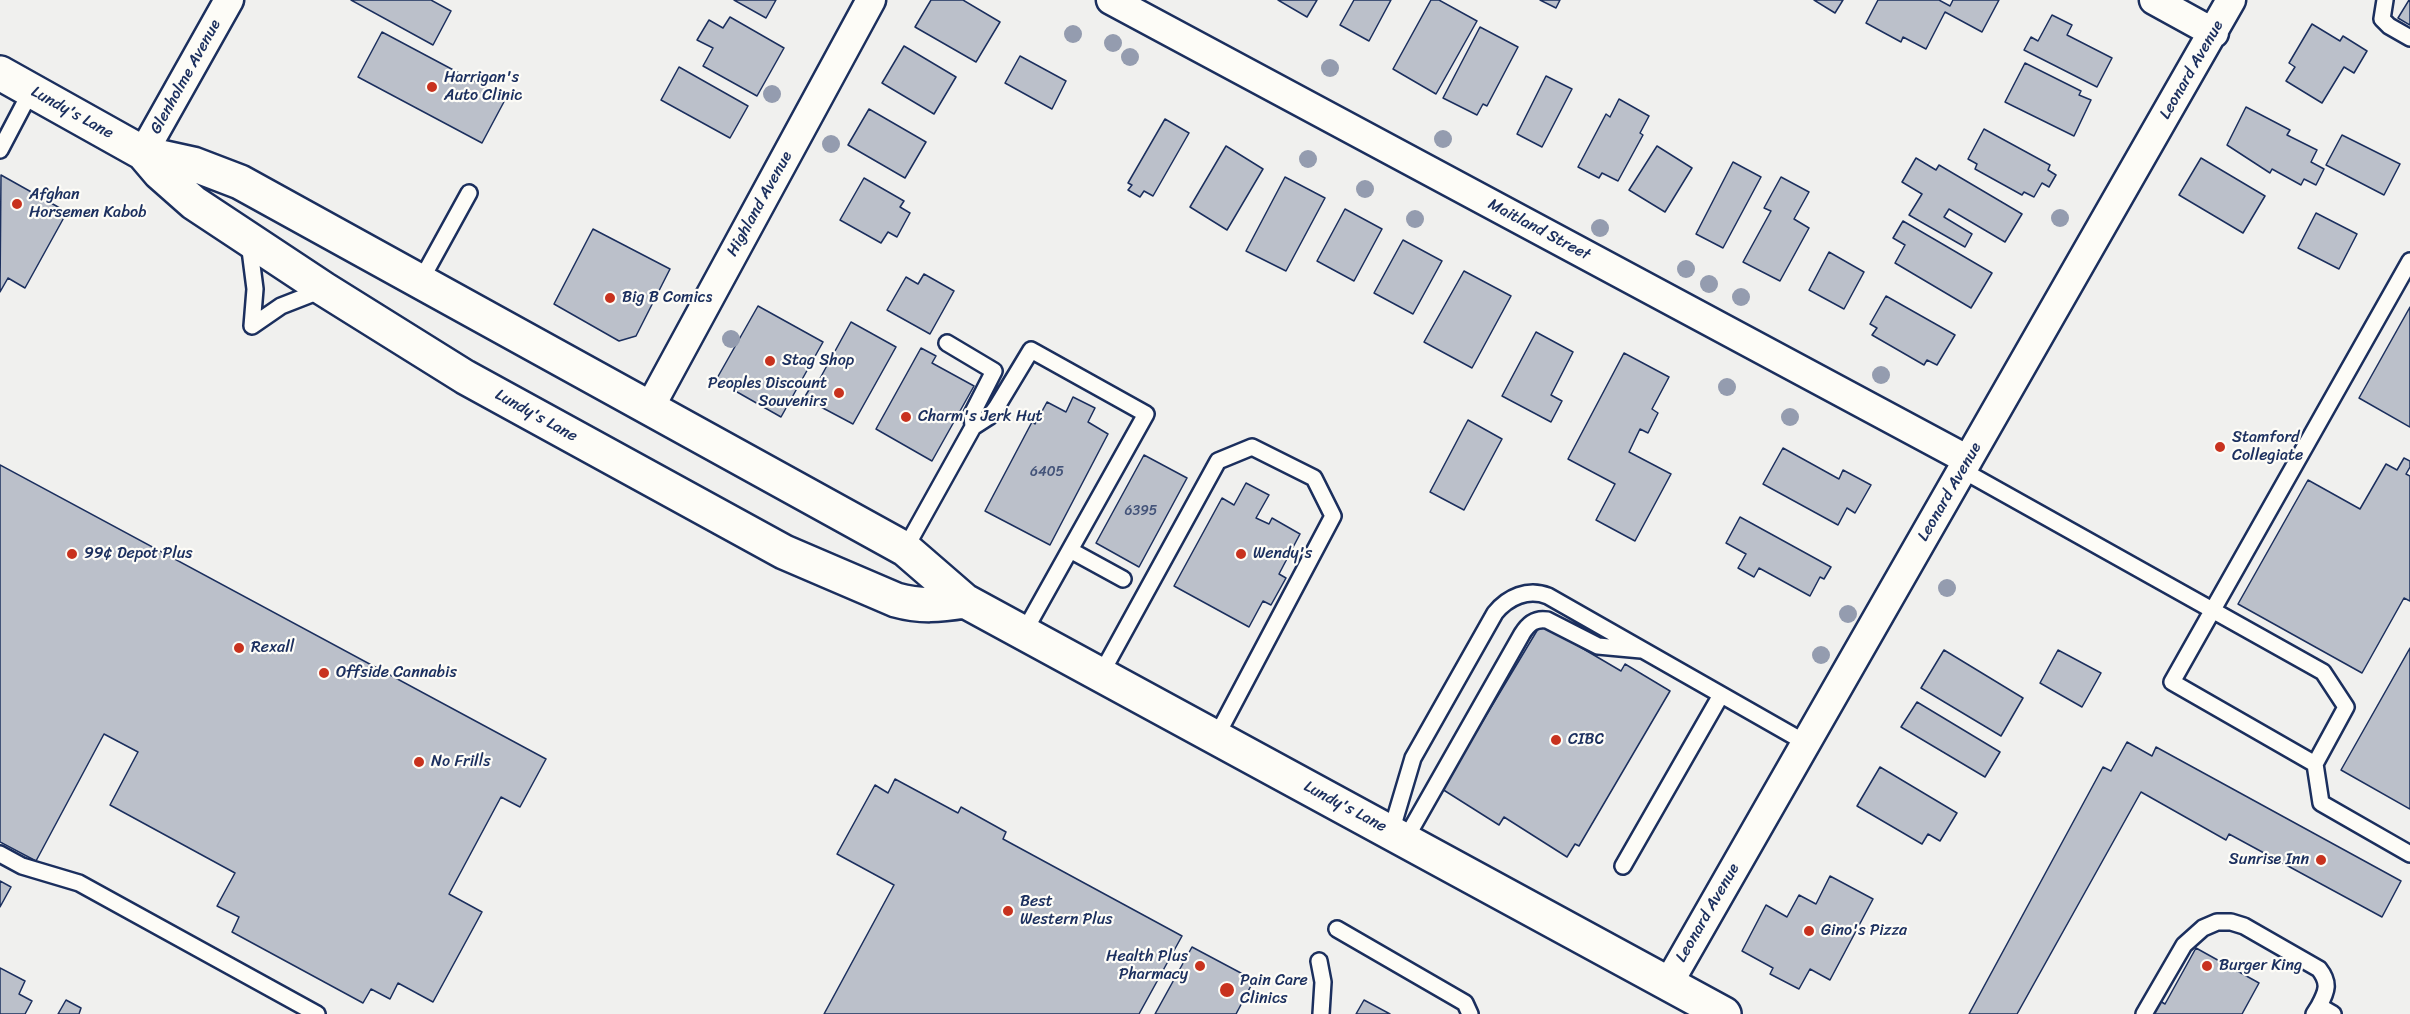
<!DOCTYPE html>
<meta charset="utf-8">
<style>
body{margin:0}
canvas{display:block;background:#f0f0ee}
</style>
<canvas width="2410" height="1014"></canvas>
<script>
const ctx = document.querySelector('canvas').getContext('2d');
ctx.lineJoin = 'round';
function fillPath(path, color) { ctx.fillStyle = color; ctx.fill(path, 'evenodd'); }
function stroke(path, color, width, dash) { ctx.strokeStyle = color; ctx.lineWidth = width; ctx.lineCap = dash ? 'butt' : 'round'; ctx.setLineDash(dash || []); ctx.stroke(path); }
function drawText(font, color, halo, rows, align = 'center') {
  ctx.font = font + ' Sriracha,sans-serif'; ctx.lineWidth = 4.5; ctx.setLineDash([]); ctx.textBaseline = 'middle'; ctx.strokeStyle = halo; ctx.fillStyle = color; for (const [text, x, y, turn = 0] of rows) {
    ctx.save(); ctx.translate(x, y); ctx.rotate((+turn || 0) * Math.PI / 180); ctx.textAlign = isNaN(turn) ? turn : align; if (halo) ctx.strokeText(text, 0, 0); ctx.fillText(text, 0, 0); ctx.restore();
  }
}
const building = new Path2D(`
 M 351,0 L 431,0 L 451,11 L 433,45 Z
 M 734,0 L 776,0 L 766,18 Z
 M 931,0 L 963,0 L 1000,22 L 976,62 L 915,27 Z
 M 1278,0 L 1317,0 L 1307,17 Z
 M 1354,0 L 1391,0 L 1369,41 L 1340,25 Z
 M 1431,0 L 1439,0 L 1477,21 L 1436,94 L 1393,69 Z
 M 1540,0 L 1560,0 L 1556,8 Z
 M 1814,0 L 1843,0 L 1835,13 Z
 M 1878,0 L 1939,0 L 1950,6 L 1953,0 L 1999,0 L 1982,32 L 1945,12 L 1926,49 L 1903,37 L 1901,42 L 1866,23 Z
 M 2409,0 L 2410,0 L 2410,25 L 2398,18 Z
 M 2052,15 L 2072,25 L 2067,35 L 2112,58 L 2097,87 L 2024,50 L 2031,37 L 2038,41 Z
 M 730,17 L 784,48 L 757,96 L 703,66 L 713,48 L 697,40 L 709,20 L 723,28 Z
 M 2312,24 L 2340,41 L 2343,36 L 2367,51 L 2354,73 L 2344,67 L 2322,103 L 2286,81 L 2295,67 L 2289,63 Z
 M 1480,27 L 1518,47 L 1487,106 L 1483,104 L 1477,115 L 1443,98 Z
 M 382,32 L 506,98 L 482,143 L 358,77 Z
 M 904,46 L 956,77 L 934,114 L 882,83 Z
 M 1020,56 L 1066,81 L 1052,109 L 1005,83 Z
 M 2025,63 L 2081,91 L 2079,95 L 2091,100 L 2074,136 L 2005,102 Z
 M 679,67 L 748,106 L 730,138 L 661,100 Z
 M 1546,76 L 1572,89 L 1542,147 L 1517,134 Z
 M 1619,99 L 1649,116 L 1640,133 L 1643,135 L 1618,181 L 1602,173 L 1599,178 L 1578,167 L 1606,114 L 1610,117 Z
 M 2246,107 L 2290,130 L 2287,135 L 2317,150 L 2311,162 L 2324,169 L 2316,185 L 2304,179 L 2301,185 L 2272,169 L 2270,173 L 2227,145 Z
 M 869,109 L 926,142 L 905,178 L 848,145 Z
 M 1165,119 L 1189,133 L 1153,196 L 1144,191 L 1140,197 L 1128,190 L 1132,185 L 1128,183 Z
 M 1984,129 L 2050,165 L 2048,170 L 2056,175 L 2049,187 L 2042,183 L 2034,197 L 2024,192 L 2022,195 L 1975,169 L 1977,164 L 1968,159 Z
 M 2342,135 L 2400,164 L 2384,195 L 2326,165 Z
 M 1226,146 L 1263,169 L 1227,230 L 1190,207 Z
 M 1657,146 L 1692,168 L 1665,212 L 1629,190 Z
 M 1916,158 L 1936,170 L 1939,165 L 2022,214 L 2005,242 L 1949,209 L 1944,217 L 1972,234 L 1965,247 L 1909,215 L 1922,194 L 1902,182 Z
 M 2201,158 L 2265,196 L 2243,233 L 2179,195 Z
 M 1733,162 L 1761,177 L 1723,248 L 1696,234 Z
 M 1,175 L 67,212 L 25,288 L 8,278 L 0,292 Z
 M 1285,177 L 1325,198 L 1286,271 L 1246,251 Z
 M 1781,177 L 1809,192 L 1794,219 L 1809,228 L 1780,281 L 1743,262 L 1771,211 L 1764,208 Z
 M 864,178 L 904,201 L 900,207 L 910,213 L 897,237 L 888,232 L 881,243 L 840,220 Z
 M 1345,209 L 1382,229 L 1354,281 L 1317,261 Z
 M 2316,213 L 2357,234 L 2339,269 L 2298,248 Z
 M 1903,221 L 1992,273 L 1971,308 L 1895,263 L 1905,245 L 1893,238 Z
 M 593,229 L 670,269 L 636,336 L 619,341 L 554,304 Z
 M 1403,240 L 1442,261 L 1413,314 L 1374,293 Z
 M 1829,252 L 1864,272 L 1844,309 L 1809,290 Z
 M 1464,271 L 1511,296 L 1472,368 L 1424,342 Z
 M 924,274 L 954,291 L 930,334 L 887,310 L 906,277 L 918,284 Z
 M 1886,296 L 1955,335 L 1937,365 L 1927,360 L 1924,365 L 1872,335 L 1877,328 L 1870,324 Z
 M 758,306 L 823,342 L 781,417 L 716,380 Z
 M 2410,307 L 2410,427 L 2359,398 Z
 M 851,322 L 896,347 L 853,424 L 804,398 L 815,380 L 818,382 Z
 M 1536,332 L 1573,352 L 1551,395 L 1562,401 L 1551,422 L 1502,396 Z
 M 921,348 L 936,356 L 932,363 L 974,386 L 932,461 L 876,429 Z
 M 1624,353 L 1669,377 L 1652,409 L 1658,413 L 1648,433 L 1640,429 L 1629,452 L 1671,474 L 1635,541 L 1596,520 L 1615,484 L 1568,459 Z
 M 1073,397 L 1095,408 L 1088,422 L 1108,434 L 1050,545 L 985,511 L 1032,422 L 1035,424 L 1047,402 L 1066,412 Z
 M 1468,420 L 1502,439 L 1464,510 L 1430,492 Z
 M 1783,448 L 1839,479 L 1843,470 L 1871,485 L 1855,513 L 1847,508 L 1838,525 L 1763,484 Z
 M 1144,455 L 1187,478 L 1139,567 L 1096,543 Z
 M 2404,458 L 2410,461 L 2410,467 L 2406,474 L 2410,476 L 2410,601 L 2404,598 L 2362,673 L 2238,604 L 2308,480 L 2360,509 L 2386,464 L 2397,470 Z
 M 0,465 L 546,759 L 520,807 L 501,797 L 449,894 L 482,912 L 433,1002 L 398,983 L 390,999 L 371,989 L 363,1003 L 232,932 L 239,917 L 217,906 L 235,873 L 110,805 L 138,752 L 104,734 L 36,861 L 0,842 Z
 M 1246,483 L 1269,495 L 1256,518 L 1269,524 L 1272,518 L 1300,534 L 1279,574 L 1286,578 L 1271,605 L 1263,601 L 1249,627 L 1174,586 L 1222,498 L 1234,505 Z
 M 1740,517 L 1831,567 L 1824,579 L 1820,577 L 1810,596 L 1759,568 L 1754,577 L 1738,568 L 1746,554 L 1726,543 Z
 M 1541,624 L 1621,671 L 1625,664 L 1670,691 L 1579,846 L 1575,844 L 1567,857 L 1504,817 L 1499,825 L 1442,789 Z
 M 2410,648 L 2410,809 L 2341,770 Z
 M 1944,650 L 2023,698 L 2001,736 L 1921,688 Z
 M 2058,650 L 2101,673 L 2082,707 L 2040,683 Z
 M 1917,702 L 2000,752 L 1985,777 L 1901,727 Z
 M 2127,742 L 2152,756 L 2156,747 L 2401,881 L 2382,917 L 2229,834 L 2226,840 L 2141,792 L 2017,1014 L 1969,1014 L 2103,767 L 2111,771 Z
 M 1880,767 L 1957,813 L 1940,841 L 1928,834 L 1922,844 L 1857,806 Z
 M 895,779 L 958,813 L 961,807 L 1006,832 L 1003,839 L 1182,936 L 1139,1014 L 824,1014 L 894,885 L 837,854 L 875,785 L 888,793 Z
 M 1830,876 L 1873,899 L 1830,980 L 1810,969 L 1799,989 L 1770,974 L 1773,968 L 1742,951 L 1766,905 L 1787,917 L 1799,895 L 1816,904 Z
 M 0,881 L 11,887 L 0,907 Z
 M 1192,947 L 1254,980 L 1236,1014 L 1155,1014 Z
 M 2196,948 L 2259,983 L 2242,1014 L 2153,1014 L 2160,1001 L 2165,1004 Z
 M 0,968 L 25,981 L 19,994 L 32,1001 L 25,1014 L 0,1014 Z
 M 66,1000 L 81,1008 L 79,1014 L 58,1014 Z
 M 1364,1000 L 1390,1014 L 1356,1014 Z`);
fillPath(building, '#bbc0ca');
stroke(building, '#1b2f5e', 1.5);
const lane = new Path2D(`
 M 2385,0 L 2382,19 L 2389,26 L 2410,38
 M 0,150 L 31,91
 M 249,242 L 255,289 L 252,326 L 281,306 L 322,290
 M 420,282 L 469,193
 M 947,343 L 994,371 L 972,414 L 973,427
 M 1962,470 L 2323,672 L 2346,707 L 2315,764 L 2321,803 L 2410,854
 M 905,549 L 973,427 L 990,416 L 996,408 L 1031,350 L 1146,414 L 1024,632
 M 1070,550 L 1123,579
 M 1101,674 L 1218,461 L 1252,447 L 1314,478 L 1333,516 L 1216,737
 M 2315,764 L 2172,682 L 2410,261
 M 1391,832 L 1413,758 L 1495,613 C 1508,597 1528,588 1548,596 L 1806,743
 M 1405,840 L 1522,634 C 1528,624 1535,618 1547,620 L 1598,646 L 1641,650
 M 0,854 L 22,866 L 79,883 L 317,1014
 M 1623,866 L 1721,695
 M 1337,929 L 1465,1003 L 1470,1014
 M 1319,961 L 1323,982 L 1321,1014
 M 2144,1014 L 2184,945 L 2203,928 L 2217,922 L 2231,922 L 2244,926 L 2319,969 C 2330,983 2327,991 2319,1006
 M 2314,1014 L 2319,1006 L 2333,1014`);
const street = new Path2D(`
 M 1111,0 L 1968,460
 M 2154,0 L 2214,33
 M 143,153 L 229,0
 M 650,407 L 871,0
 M 1668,984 L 2231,0`);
const secondary = new Path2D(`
 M 0,73 L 143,153 L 193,164 L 240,182 L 905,549 L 965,601 L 1724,1014
 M 143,153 L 160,173 L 194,203 L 324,289 L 465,377 L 784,552 L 896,600 C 921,607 940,605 965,601`);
stroke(lane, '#1b2f5e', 20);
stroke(street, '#1b2f5e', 33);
stroke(secondary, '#1b2f5e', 38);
stroke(lane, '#fdfcf7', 15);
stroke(street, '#fdfcf7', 28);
stroke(secondary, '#fdfcf7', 33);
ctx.fillStyle = '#949caf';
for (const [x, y] of [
 [1073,34],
 [1113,43],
 [1130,57],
 [1330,68],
 [772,94],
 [1443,139],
 [831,144],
 [1308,159],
 [1365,189],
 [2060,218],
 [1415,219],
 [1600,228],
 [1686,269],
 [1709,284],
 [1741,297],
 [731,339],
 [1881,375],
 [1727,387],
 [1790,417],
 [1947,588],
 [1848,614],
 [1821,655]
]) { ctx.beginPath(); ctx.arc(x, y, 9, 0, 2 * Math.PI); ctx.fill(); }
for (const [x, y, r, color] of [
 [432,87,6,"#c8321e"],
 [17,204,6,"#c8321e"],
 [610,298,6,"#c8321e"],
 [770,361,6,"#c8321e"],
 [839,393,6,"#c8321e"],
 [906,417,6,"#c8321e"],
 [2220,447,6,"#c8321e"],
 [72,554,6,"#c8321e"],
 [1241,554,6,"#c8321e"],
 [239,648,6,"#c8321e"],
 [324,673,6,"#c8321e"],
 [1556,740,6,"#c8321e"],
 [419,762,6,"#c8321e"],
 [2321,860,6,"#c8321e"],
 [1008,911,6,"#c8321e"],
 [1809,931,6,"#c8321e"],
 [1200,966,6,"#c8321e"],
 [2207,966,6,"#c8321e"],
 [1227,990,8,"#c8321e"]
]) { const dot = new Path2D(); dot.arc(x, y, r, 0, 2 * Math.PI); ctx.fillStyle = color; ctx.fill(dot); stroke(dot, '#fdfcf7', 2); }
drawText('14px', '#435379', null, [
 ["6405",1047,472],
 ["6395",1141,511]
]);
drawText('16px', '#1b2f5e', '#fdfcf7', [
 ["Leonard Avenue",2192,70,-60],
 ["Glenholme Avenue",186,77,-61],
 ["Lundy's Lane",72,113,29],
 ["Highland Avenue",760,204,-61],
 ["Maitland Street",1539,230,28],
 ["Lundy's Lane",536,416,29],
 ["Leonard Avenue",1950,492,-60],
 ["Lundy's Lane",1345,807,28],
 ["Leonard Avenue",1708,913,-60]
]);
drawText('16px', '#1b2f5e', '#fdfcf7', [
 ["Harrigan's",444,78],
 ["Auto Clinic",444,96],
 ["Afghan",29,195],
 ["Horsemen Kabob",29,213],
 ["Big B Comics",622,298],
 ["Stag Shop",782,361],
 ["Peoples Discount",827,384,"right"],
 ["Souvenirs",827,402,"right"],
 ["Charm's Jerk Hut",918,417],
 ["Stamford",2232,438],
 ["Collegiate",2232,456],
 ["99¢ Depot Plus",84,554],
 ["Wendy's",1253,554],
 ["Rexall",251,648],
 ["Offside Cannabis",336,673],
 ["CIBC",1568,740],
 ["No Frills",431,762],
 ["Sunrise Inn",2309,860,"right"],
 ["Best",1020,902],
 ["Western Plus",1020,920],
 ["Gino's Pizza",1821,931],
 ["Health Plus",1188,957,"right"],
 ["Pharmacy",1188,975,"right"],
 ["Burger King",2219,966],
 ["Pain Care",1240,981],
 ["Clinics",1240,999]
], 'left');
</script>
